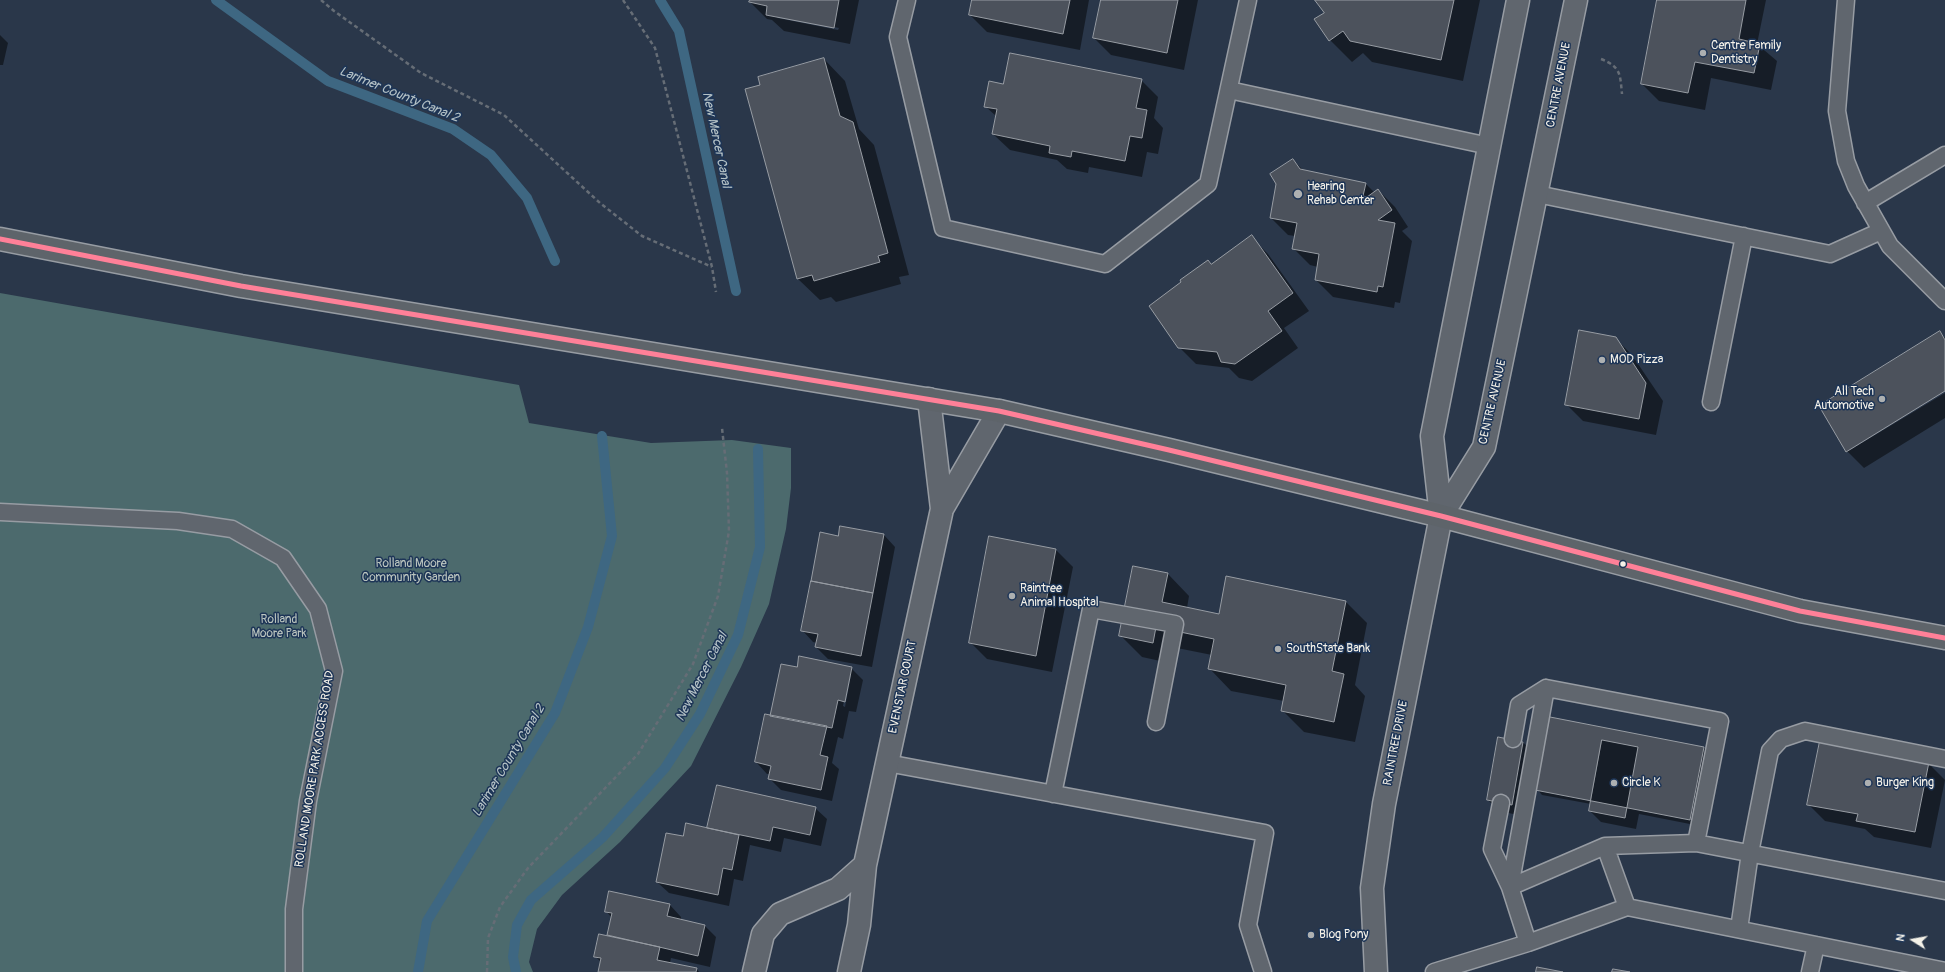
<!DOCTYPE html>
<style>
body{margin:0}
#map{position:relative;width:1945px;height:972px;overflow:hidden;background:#2a374a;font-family:Pangolin,sans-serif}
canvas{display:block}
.north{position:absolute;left:1893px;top:920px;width:40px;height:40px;-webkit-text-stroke:3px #1d3557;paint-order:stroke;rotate:281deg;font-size:11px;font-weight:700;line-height:16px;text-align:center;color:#f4f1e8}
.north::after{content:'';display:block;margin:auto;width:14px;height:18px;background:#f4f1e8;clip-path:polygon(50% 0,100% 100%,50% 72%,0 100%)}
</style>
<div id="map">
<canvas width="1945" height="972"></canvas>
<div class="north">N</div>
</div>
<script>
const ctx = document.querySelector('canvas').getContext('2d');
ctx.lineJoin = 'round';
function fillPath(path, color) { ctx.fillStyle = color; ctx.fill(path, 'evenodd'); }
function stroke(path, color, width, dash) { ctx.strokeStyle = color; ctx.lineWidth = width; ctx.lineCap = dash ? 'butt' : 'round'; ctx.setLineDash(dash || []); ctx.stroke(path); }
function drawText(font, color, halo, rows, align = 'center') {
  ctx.font = font + ' Pangolin,sans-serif'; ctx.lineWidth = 3; ctx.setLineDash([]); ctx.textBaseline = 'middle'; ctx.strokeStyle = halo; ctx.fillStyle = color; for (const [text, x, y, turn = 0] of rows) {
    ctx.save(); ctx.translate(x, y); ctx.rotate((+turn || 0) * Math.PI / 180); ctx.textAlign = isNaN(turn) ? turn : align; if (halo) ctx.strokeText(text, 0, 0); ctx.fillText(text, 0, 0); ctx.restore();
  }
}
fillPath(new Path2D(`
 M 0,293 L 519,385 L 529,423 L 651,443 L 732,440 L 791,448 L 791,488 L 786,529 L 769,604 L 741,667 L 691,766 L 620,842 L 562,895 L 537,929 L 529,962 L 533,972 L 0,972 Z`), '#4c6a6d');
fillPath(new Path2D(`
 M 751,0 L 859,0 L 850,44 L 784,31 L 772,20 L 767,19 L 750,2 ZM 776,16 L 839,28 L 838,30 L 778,18 Z
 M 973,0 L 1089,0 L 1080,50 L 987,32 L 970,15 Z
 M 1102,0 L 1198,0 L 1184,70 L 1111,55 L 1094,38 Z
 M 1316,0 L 1480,0 L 1463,81 L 1372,62 L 1363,53 L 1352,62 L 1330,40 L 1316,20 L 1325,13 Z
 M 1658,0 L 1766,0 L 1757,44 L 1777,61 L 1771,90 L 1711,78 L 1705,110 L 1659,101 L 1642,84 Z
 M 0,35 L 8,43 L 3,65 L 0,65 Z
 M 824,59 L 845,81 L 859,129 L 874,145 L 909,275 L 899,277 L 901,284 L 836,302 L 831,297 L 820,300 L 798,279 L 746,90 L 762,86 Z
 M 1141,80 L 1158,97 L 1154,118 L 1163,128 L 1158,154 L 1147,152 L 1142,177 L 1089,167 L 1088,173 L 1067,169 L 1057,160 L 1010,150 L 993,134 L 997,117 L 985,106 L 1004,85 Z
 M 1293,160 L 1304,171 L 1366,184 L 1375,193 L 1378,190 L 1395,207 L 1408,227 L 1402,231 L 1412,241 L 1400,303 L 1395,302 L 1394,308 L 1333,297 L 1316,280 L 1318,267 L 1310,265 L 1293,248 L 1295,236 L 1288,235 L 1271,218 Z
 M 1251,237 L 1268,254 L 1309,311 L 1284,328 L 1298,348 L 1252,381 L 1239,378 L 1229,368 L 1196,364 L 1179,347 L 1211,265 Z
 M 1940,333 L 1945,338 L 1945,390 L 1850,448 L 1850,450 L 1945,393 L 1945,418 L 1864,468 L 1847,451 Z
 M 1615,338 L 1632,355 L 1663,401 L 1656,435 L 1583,421 L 1566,404 Z
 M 884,535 L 895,547 L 872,667 L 828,659 L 816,647 L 817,643 L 813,642 L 802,630 Z
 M 990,537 L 1056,550 L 1073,567 L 1052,672 L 987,659 L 970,642 Z
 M 1168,574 L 1189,596 L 1187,608 L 1219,615 L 1346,602 L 1367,623 L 1355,685 L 1365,696 L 1355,742 L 1304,732 L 1282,710 L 1284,701 L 1231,691 L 1210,669 L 1212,655 L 1177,648 L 1174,664 L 1142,657 L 1120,635 Z
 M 798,668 L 851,668 L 863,680 L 856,712 L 849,711 L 843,739 L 838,737 L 832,763 L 839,769 L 832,801 L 781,790 L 770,779 L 770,774 L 767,774 L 756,762 L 771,717 ZM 849,675 L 851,675 L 845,707 L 843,706 ZM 768,764 L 776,768 L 768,766 Z
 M 1550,718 L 1704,748 L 1709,754 L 1695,825 L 1639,814 L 1636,829 L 1601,822 L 1590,811 L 1591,804 L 1542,795 L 1537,789 Z
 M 1523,742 L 1534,754 L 1523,816 L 1499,811 L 1488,800 Z
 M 1928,763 L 1945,780 L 1931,848 L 1874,837 L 1865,829 L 1825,821 L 1808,804 Z
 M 815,808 L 827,819 L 821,846 L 784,838 L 781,852 L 750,845 L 743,881 L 734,879 L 729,906 L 669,893 L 657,882 L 684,837 L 708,829 Z
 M 610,892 L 670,905 L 681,917 L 681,920 L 705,926 L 716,937 L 710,967 L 671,958 L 670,963 L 697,969 L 699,972 L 599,972 L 601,962 L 595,956 L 608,936 L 612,918 L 606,911 Z`), '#0007');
stroke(new Path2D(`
 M 216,0 L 328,81 L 453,129 L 491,155 L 527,198 L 555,261
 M 660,0 L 679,31 L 736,291
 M 418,972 L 427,921 L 555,713 L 588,627 L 612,536 L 602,436
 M 516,972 L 513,957 L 517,925 L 531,900 L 603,837 L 665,768 L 700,714 L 738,635 L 760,547 L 758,449`), '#3e6782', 10);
const building = new Path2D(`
 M 750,0 L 839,0 L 834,28 L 766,15 L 767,6 L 749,2 Z
 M 972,0 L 1070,0 L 1063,34 L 969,15 Z
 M 1101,0 L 1178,0 L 1167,53 L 1093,38 Z
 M 1315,0 L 1454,0 L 1441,60 L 1350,41 L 1343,31 L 1329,41 L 1314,19 L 1324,13 Z
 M 1657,0 L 1746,0 L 1739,39 L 1760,44 L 1754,73 L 1695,62 L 1688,93 L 1641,84 Z
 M 1010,53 L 1142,79 L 1136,108 L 1147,110 L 1142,138 L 1130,136 L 1125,161 L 1072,151 L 1071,157 L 1049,153 L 1050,146 L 992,134 L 997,109 L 984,107 L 989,81 L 1003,84 Z
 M 824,58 L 840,116 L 853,122 L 888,253 L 878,256 L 880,262 L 814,281 L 812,275 L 797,279 L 745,89 L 760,85 L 758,77 Z
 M 1293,159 L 1300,169 L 1366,183 L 1363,196 L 1367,197 L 1378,189 L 1392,210 L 1378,220 L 1395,223 L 1383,287 L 1378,286 L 1377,292 L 1315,280 L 1319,254 L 1292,249 L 1297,223 L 1270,218 L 1276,184 L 1270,174 Z
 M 1252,235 L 1293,293 L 1268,311 L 1282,331 L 1235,364 L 1221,362 L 1217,352 L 1178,348 L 1149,306 L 1181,282 L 1180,280 L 1208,260 L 1211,264 Z
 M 1579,330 L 1616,337 L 1646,383 L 1639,419 L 1565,405 Z
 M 1940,331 L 1945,340 L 1945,391 L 1846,452 L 1819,406 Z
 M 840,526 L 884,534 L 873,593 L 811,581 L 820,532 L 838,536 Z
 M 989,536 L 1056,549 L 1036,656 L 969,643 Z
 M 1133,566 L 1168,573 L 1162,602 L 1219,614 L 1226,576 L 1346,601 L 1332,671 L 1344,674 L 1334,722 L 1281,711 L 1286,685 L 1208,669 L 1214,639 L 1156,627 L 1153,643 L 1119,636 Z
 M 811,581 L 873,593 L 861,656 L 815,647 L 818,634 L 801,631 Z
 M 799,656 L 852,667 L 845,702 L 838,700 L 832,728 L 770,716 L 781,664 L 797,667 Z
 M 765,714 L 827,726 L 820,755 L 828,757 L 821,790 L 768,779 L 771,766 L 755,762 Z
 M 1550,717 L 1704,747 L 1690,820 L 1535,790 Z
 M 1498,737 L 1523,742 L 1512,805 L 1487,800 Z
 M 1602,740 L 1638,747 L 1625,818 L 1589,811 Z
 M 1820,741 L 1929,762 L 1915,832 L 1856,821 L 1858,814 L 1807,805 Z
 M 717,785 L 816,807 L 810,835 L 773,827 L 770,841 L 707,828 Z
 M 686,823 L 739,835 L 732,870 L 723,868 L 718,895 L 656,882 L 666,833 L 683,836 Z
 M 609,891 L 670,904 L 667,916 L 705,925 L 698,956 L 607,935 L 612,913 L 605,912 Z
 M 599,934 L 660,947 L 657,960 L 697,968 L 696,972 L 598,972 L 601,958 L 594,957 Z
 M 1537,967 L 1563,972 L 1536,972 Z
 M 1613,969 L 1630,972 L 1612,972 Z`);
fillPath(building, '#4c525c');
stroke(building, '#979ca3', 1);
const service = new Path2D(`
 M 907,0 L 898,37 L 943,228 L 1105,264 L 1208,184 L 1248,0
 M 1846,0 L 1837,111 L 1846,161 L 1856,186 L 1890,246 L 1945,301
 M 1229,90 L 1489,146
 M 1537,194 L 1830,254 L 1881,231
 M 1865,203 L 1945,155
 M 1711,402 L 1744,236
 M 0,512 L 178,521 L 232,529 L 283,558 L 318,609 L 334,671 L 308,801 L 294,909 L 294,972
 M 1513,739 L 1519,705 L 1546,688
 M 887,763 L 1265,833 L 1248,925 L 1263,972
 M 1053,794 L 1091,609 L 1175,624 L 1156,722
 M 1501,803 L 1492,849 L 1510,887 L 1605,846 L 1696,843 L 1945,891
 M 1605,846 L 1627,907
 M 1739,929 L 1750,853 L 1770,751 L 1781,739 L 1805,731 L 1945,759
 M 1528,943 L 1510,887 L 1546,688 L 1720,721 L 1696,843
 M 1434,972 L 1528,943 L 1627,907 L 1945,971
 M 1810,972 L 1816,945`);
const minor = new Path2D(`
 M 929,399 L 942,509
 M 754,972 L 763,934 L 780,914 L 838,889 L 865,865
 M 849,972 L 859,925 L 865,865 L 942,509 L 999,411`);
const tertiary = new Path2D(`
 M 1441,516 L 1484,447 L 1576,0
 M 1376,972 L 1372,888 L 1384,804 L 1441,516 L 1432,436 L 1518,0`);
const primary = new Path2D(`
 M 0,239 L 241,286 L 999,411 L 1169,450 L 1441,516 L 1800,611 L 1945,638`);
stroke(service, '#979ca3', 19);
stroke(minor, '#979ca3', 25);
stroke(tertiary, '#979ca3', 25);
stroke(primary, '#979ca3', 25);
stroke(new Path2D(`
 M 321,0 L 334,11 L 421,73 L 504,115 L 600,203 L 642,236 L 712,267
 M 623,0 L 655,48 L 712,267 L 716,292
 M 1601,59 C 1621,67 1620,74 1622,94
 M 487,972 L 488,938 L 500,907 L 528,868 L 638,754 L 693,664 L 718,596 L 729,531 L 727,473 L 722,428`), '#666d76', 2.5, [4, 3]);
stroke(service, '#60666e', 16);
stroke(minor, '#60666e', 22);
stroke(tertiary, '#60666e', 22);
stroke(primary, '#5e646a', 22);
stroke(new Path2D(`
 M 0,239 L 241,286 L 999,411 L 1169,450 L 1441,516 L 1800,611 L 1945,638`), '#ff8098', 5);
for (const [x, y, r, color] of [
 [1703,53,4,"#adb0b1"],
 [1298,194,5,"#adb0b1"],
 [1602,360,4,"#adb0b1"],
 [1882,399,4,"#adb0b1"],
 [1623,564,3.5,"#f4f1e8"],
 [1012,596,4,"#adb0b1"],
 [1278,649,4,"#adb0b1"],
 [1614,783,4,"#adb0b1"],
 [1868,783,4,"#adb0b1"],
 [1311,935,4,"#adb0b1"]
]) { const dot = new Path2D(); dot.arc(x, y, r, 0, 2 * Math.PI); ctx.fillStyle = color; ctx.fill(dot); stroke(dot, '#1d3557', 1.5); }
drawText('12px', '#f4f1e8', '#1d3557', [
 ["Centre Family",1711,46],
 ["Dentistry",1711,60],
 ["Hearing",1307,187],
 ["Rehab Center",1307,201],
 ["MOD Pizza",1610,360],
 ["All Tech",1874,392,"right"],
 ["Automotive",1874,406,"right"],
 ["Raintree",1020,589],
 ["Animal Hospital",1020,603],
 ["SouthState Bank",1286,649],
 ["Circle K",1622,783],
 ["Burger King",1876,783],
 ["Blog Pony",1319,935]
], 'left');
drawText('12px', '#f4f1e8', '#1d3557', [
 ["CENTRE AVENUE",1559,85,-79],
 ["CENTRE AVENUE",1493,402,-77],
 ["EVENSTAR COURT",903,687,-78],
 ["RAINTREE DRIVE",1396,743,-79],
 ["ROLLAND MOORE PARK ACCESS ROAD",315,769,-81]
]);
drawText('12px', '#bbc5bf', '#1d3557', [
 ["Rolland Moore",411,564],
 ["Community Garden",411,578],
 ["Rolland",279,620],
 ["Moore Park",279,634]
]);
drawText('italic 13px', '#b5c2c6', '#1d3557', [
 ["Larimer County Canal 2",399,95,22],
 ["New Mercer Canal",716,140,78],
 ["New Mercer Canal",702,677,-63],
 ["Larimer County Canal 2",509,761,-59]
]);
</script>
